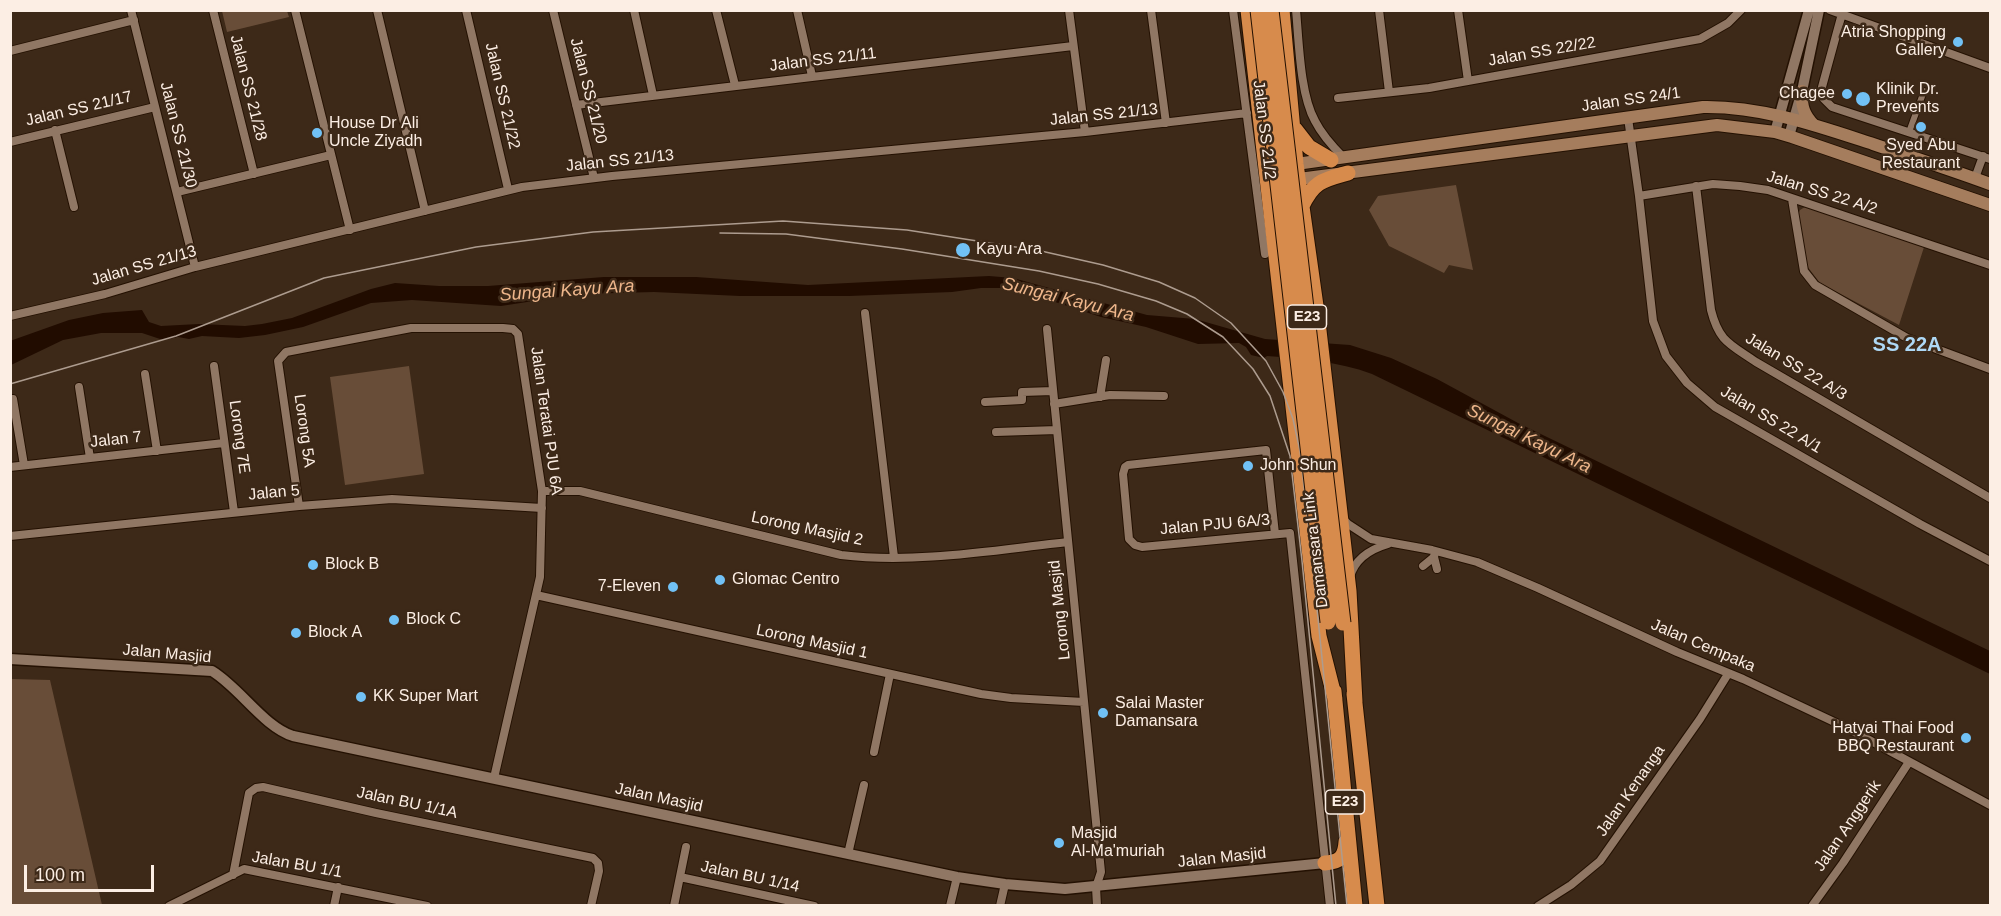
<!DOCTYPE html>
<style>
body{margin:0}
#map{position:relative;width:2001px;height:916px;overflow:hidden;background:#3d2918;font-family:Helvetica,sans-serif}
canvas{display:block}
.frame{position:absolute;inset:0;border:12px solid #fceee4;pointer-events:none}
.scale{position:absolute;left:24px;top:865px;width:130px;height:27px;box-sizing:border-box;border:3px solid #fceee4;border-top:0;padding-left:8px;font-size:18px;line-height:21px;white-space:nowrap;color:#fceee4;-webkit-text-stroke:4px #3d2918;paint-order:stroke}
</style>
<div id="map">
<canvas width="2001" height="916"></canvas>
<div class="frame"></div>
<div class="scale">100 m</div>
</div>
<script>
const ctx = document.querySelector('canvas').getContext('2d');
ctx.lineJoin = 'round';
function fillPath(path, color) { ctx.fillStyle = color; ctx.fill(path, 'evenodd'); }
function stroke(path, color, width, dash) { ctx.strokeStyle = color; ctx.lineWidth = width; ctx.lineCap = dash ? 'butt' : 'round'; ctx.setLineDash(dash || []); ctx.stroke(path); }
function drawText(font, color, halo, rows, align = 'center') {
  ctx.font = font + ' Helvetica,sans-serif'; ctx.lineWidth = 5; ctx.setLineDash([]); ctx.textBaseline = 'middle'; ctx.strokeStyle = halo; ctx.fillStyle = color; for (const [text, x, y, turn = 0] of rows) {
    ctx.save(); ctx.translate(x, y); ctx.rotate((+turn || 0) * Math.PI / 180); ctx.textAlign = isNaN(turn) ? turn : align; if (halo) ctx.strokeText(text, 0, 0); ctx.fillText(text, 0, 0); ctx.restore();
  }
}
fillPath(new Path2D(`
 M 222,11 L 287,11 L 289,17 L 227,32 Z
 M 1456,185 L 1473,270 L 1449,265 L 1444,273 L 1389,246 L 1369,210 L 1378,196 Z
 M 1808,205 L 1925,244 L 1899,325 L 1820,283 L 1807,266 L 1796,220 L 1800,210 Z
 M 409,366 L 424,474 L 345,485 L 330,377 Z
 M 11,679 L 50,680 L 102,905 L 11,905 Z`), '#684d38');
fillPath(new Path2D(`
 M 989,276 L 1013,278 L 1147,315 L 1195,319 L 1265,339 L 1350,345 L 1391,358 L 1437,379 L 1518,423 L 1990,651 L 1990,674 L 1372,374 C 1337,361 1304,359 1267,356 L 1264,358 L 1251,355 L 1246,347 L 1239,343 L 1198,344 L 1146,327 L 1101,317 L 1046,299 L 1000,288 L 981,288 L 952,292 L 849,296 L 740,296 L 654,292 L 579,294 L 501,306 L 412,300 L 371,303 L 303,327 L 265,335 L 239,338 L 202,336 L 189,339 L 178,337 L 163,340 L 142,333 L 101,333 L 63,340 L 11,365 L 10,341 L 69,320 L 103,313 L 142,310 L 149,322 L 161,326 L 199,324 L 245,326 L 262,324 L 292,318 L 371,289 L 395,283 L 439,286 L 488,286 L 604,277 L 696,277 L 808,285 Z`), '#210c00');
const pedestrian = new Path2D(`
 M 1909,132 L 1924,91`);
const minor = new Path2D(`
 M 131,10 L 195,267
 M 213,10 L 254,174
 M 295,10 L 350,230
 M 377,10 L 425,211
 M 466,10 L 508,189
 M 553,10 L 594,178
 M 634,10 L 653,95
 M 716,10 L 735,85
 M 797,10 L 812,76
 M 1069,10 L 1085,132
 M 1151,10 L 1166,123
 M 1233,10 L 1265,254
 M 1296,10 C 1299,42 1300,94 1315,121 C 1322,135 1333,147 1344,158
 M 1379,10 L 1389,92
 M 1458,10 L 1468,81
 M 1830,10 L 1990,68
 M 1843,10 L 1822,87 L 1824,99 L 1832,107 L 1990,159
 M 10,51 L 134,20
 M 1338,98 L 1429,88 L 1700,39 L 1728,23 L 1741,10
 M 576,105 L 1073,46
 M 1628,118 L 1639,196 L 1653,321 L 1666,356 L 1687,383 L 1715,407 L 1920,524 L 1990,561
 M 55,130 L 74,207
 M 10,142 L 155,107
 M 1975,178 L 1983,156
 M 1696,186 L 1711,310 C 1719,342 1730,344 1756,362 L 1990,498
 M 177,192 L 331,155
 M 1639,196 L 1713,184 L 1740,186 L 1768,190 L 1990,265
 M 1792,199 L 1804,271 L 1815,285 L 1907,338 L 1990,369
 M 865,313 L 894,557
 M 10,316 L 105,294 L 195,267 L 522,187 L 612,176 L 1085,132 L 1247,113
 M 1047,329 L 1101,872 L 1096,887 L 1097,906
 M 214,366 L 234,512
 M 145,374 L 157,451
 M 79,387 L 90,458
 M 1100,397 L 1106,360
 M 13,399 L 24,465
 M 985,402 L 1022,400 L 1022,392 L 1053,391
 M 1054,404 L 1110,395 L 1164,396
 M 996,432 L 1057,430
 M 10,467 L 224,443
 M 542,491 L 580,491 L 841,555 C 916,564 994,550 1068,542
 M 299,506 L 278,361 L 286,352 L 411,328 L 503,328 L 513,329 L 518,334 L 542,491 L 540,577 L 494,778
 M 1341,517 L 1348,524 L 1371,539 L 1432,550 L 1477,562 L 1538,588 L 1677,652 L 1743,679 L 1847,728 L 1990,805
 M 1275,534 L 1266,450 L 1128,465 L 1125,467 L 1123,474 L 1129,539 L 1135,545 L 1142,547 C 1191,542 1241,538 1290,533 L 1330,906
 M 10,536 L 299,506 L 392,499 L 542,508
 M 1435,551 L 1434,557 L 1437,569
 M 1423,566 L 1434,557
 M 1350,577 C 1355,558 1371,549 1388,544
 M 536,595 L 981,694 L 1011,698 L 1084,702
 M 874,752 L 890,674
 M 848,854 L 864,785
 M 233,875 L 249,793 L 256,788 L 263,787 L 376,813 L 593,858 L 598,863 L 599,871 L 591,906
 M 680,877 L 814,906
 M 169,906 L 244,869 L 427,906
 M 334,906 L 338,887
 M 674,906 L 686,847
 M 950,906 L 957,877
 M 1000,906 L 1005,884
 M 1538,906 L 1571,885 L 1600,861 L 1700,719 L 1728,674
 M 1812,906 L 1843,863 L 1909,762`);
const tertiary = new Path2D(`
 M 1775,132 L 1809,10
 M 1789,136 L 1802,91 L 1819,10
 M 10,659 L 212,671 C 240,688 264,727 293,736 L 957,877 L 1005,884 L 1065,889 L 1325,863`);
const secondary = new Path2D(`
 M 1802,91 C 1801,106 1804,115 1814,125
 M 1289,165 L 1703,107 C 1762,106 1818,126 1873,144 C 1912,157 1952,170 1990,184
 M 1291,180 L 1717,125 L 1775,132 L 1792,137 L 1990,205`);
const motorway = new Path2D(`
 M 1248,10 L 1319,636 L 1335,699
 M 1282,10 L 1296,164 L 1317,313 L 1349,591 L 1355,702
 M 1295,129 L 1309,147 L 1331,160
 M 1302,206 C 1314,181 1323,180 1348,173
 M 1334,691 L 1355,906
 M 1354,694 L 1377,906
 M 1325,863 C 1340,862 1345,857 1346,842`);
stroke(pedestrian, '#241102', 8);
stroke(minor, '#241102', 10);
stroke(tertiary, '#241102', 13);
stroke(secondary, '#241102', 14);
stroke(motorway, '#241102', 17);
stroke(pedestrian, '#907764', 6);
stroke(minor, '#907764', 8);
stroke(tertiary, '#907764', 10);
stroke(secondary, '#a57d5d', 12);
stroke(motorway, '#d78b4c', 15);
stroke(new Path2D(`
 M 720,233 L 786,234 L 902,249 L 1039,271 L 1098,284 L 1156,301 L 1187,314 L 1223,337 L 1253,369 L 1270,396 L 1290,456 L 1302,561 L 1336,906
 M 10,384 L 176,336 L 324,278 L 476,247 L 593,232 L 783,221 L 907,230 L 1041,251 L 1103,265 L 1159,282 L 1195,298 L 1231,323 L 1266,361 L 1283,392 L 1293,419 L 1300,451 L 1312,559 L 1347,906`), '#ad9c8f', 1.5);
const motorwayBridge = new Path2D(`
 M 1258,10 L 1328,622
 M 1271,10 L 1343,623`);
stroke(motorwayBridge, '#241102', 17, []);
stroke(motorwayBridge, '#d78b4c', 15);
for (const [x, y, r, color] of [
 [1958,42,6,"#71c1f5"],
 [1847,94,6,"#71c1f5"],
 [1863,99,8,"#71c1f5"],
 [1921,127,6,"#71c1f5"],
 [317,133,6,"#71c1f5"],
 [963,250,8,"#71c1f5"],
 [1248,466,6,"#71c1f5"],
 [313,565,6,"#71c1f5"],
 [720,580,6,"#71c1f5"],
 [673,587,6,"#71c1f5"],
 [394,620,6,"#71c1f5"],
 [296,633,6,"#71c1f5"],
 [361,697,6,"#71c1f5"],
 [1103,713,6,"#71c1f5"],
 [1966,738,6,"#71c1f5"],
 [1059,843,6,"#71c1f5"]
]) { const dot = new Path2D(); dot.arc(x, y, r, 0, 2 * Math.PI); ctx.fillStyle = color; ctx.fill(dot); stroke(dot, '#3d2918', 2); }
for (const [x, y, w] of [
 [1307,317,39],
 [1345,802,39]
]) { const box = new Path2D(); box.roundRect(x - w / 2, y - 12, w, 24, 4.5); ctx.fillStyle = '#3d2918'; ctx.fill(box); stroke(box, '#fceee4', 1.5); }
drawText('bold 15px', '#fceee4', null, [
 ["E23",1307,317],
 ["E23",1345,802]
]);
drawText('16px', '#fceee4', '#3d2918', [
 ["Atria Shopping",1946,33,"right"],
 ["Gallery",1946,51,"right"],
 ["Klinik Dr.",1876,90],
 ["Prevents",1876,108],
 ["Chagee",1835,94,"right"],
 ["House Dr Ali",329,124],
 ["Uncle Ziyadh",329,142],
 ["Syed Abu",1921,146,"center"],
 ["Restaurant",1921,164,"center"],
 ["Kayu Ara",976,250],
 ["John Shun",1260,466],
 ["Block B",325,565],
 ["Glomac Centro",732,580],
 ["7-Eleven",661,587,"right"],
 ["Block C",406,620],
 ["Block A",308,633],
 ["KK Super Mart",373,697],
 ["Salai Master",1115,704],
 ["Damansara",1115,722],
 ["Hatyai Thai Food",1954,729,"right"],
 ["BBQ Restaurant",1954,747,"right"],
 ["Masjid",1071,834],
 ["Al-Ma'muriah",1071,852]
], 'left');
drawText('16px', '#fceee4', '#3d2918', [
 ["Jalan SS 22/22",1542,52,-10],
 ["Jalan SS 21/11",823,60,-7],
 ["Jalan SS 21/28",248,88,76],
 ["Jalan SS 21/20",588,91,76],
 ["Jalan SS 21/22",502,96,77],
 ["Jalan SS 24/1",1631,100,-8],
 ["Jalan SS 21/17",79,109,-13],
 ["Jalan SS 21/13",1104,115,-6],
 ["Jalan SS 21/2",1264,130,83],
 ["Jalan SS 21/30",178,135,76],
 ["Jalan SS 21/13",620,161,-6],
 ["Jalan SS 22 A/2",1822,193,17],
 ["Jalan SS 21/13",144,266,-16],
 ["Jalan SS 22 A/3",1796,367,31],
 ["Jalan SS 22 A/1",1771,420,31],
 ["Jalan Teratai PJU 6A",546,421,82],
 ["Lorong 5A",304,431,82],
 ["Lorong 7E",239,437,82],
 ["Jalan 7",116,440,-6],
 ["Jalan 5",274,493,-5],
 ["Jalan PJU 6A/3",1215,525,-5],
 ["Lorong Masjid 2",807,529,12],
 ["Damansara Link",1316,550,-97],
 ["Lorong Masjid",1060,610,-96],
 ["Lorong Masjid 1",812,642,12],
 ["Jalan Cempaka",1703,646,23],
 ["Jalan Masjid",167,654,5],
 ["Jalan Kenanga",1631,791,-55],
 ["Jalan Masjid",659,798,12],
 ["Jalan BU 1/1A",407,803,12],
 ["Jalan Anggerik",1848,826,-56],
 ["Jalan Masjid",1222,858,-6],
 ["Jalan BU 1/1",297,865,10],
 ["Jalan BU 1/14",750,877,12]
]);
drawText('italic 18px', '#eeb68b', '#3d2918', [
 ["Sungai Kayu Ara",567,291,-4],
 ["Sungai Kayu Ara",1068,300,14],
 ["Sungai Kayu Ara",1529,439,26]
]);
drawText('bold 20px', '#aed8f5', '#3d2918', [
 ["SS 22A",1907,345]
]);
</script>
